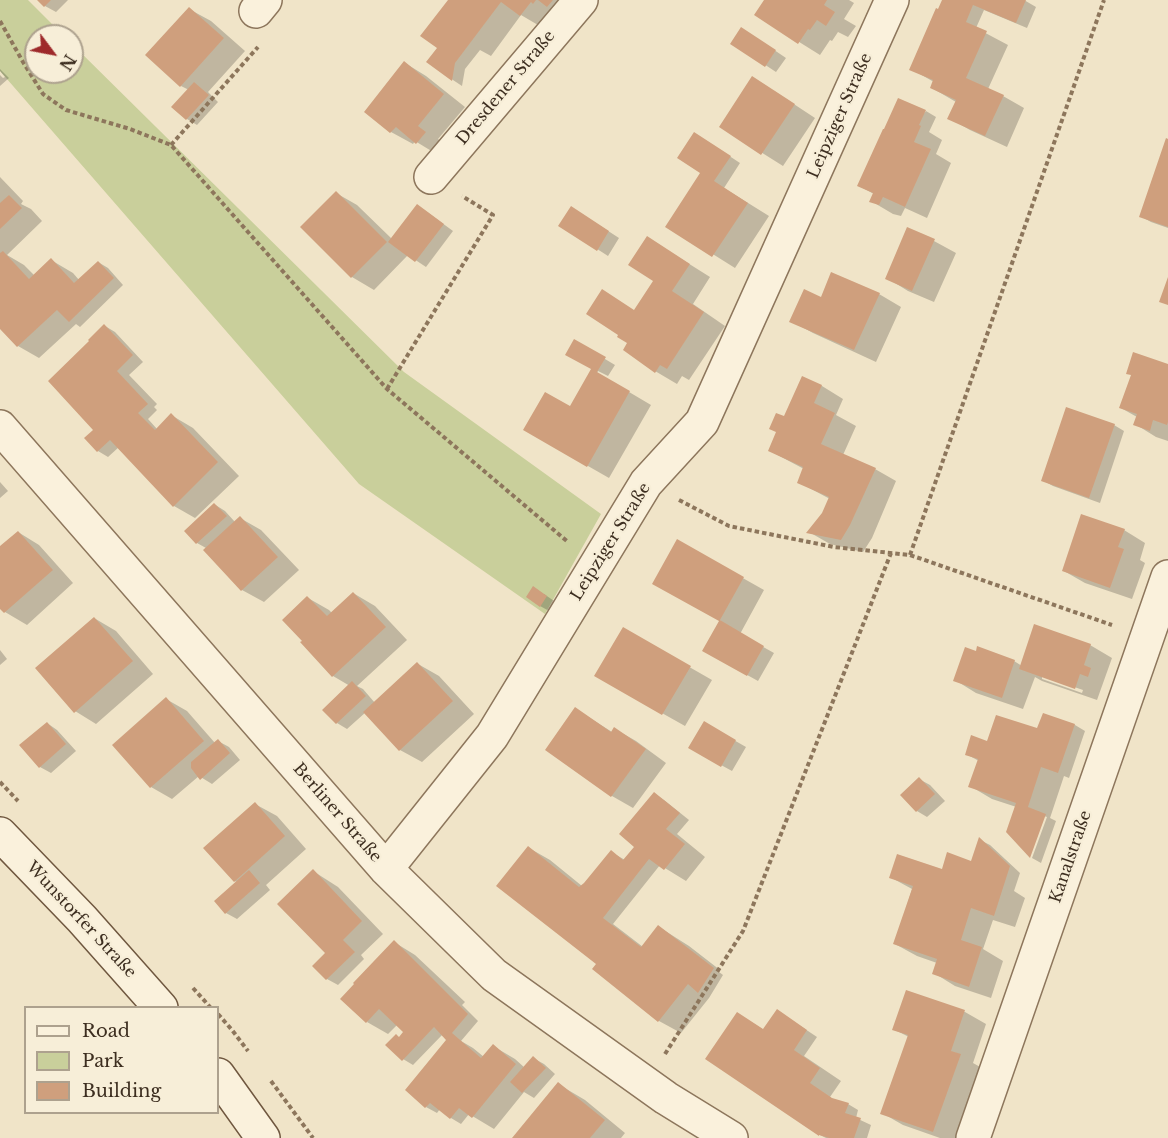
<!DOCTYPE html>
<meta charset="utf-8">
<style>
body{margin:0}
#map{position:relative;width:1168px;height:1138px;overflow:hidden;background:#f0e4c8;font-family:"Libre Baskerville",serif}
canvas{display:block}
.legend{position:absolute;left:24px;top:1006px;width:195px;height:108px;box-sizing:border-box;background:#f7eed8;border:2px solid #ada18e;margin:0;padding:8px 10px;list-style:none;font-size:18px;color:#3d2e20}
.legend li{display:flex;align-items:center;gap:12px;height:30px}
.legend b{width:30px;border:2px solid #ada18e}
.north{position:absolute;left:24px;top:24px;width:60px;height:60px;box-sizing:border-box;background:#f7eed8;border:2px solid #ada18e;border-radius:50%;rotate:122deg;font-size:16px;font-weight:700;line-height:24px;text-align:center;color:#3d2e20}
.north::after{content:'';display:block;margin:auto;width:21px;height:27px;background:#9e2a2b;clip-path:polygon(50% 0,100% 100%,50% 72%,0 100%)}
</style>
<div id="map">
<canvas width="1168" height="1138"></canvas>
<ul class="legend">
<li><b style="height:8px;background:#faf1dc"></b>Road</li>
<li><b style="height:16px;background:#c9cf9b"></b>Park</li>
<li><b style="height:16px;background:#cf9f7d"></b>Building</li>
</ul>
<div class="north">N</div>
</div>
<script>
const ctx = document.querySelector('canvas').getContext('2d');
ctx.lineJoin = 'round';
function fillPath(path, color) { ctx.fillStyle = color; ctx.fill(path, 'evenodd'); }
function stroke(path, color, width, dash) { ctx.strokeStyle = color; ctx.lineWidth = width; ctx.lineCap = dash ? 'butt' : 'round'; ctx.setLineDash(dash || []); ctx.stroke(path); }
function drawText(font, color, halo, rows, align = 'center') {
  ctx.font = font + ' "Libre Baskerville",serif'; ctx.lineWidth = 4.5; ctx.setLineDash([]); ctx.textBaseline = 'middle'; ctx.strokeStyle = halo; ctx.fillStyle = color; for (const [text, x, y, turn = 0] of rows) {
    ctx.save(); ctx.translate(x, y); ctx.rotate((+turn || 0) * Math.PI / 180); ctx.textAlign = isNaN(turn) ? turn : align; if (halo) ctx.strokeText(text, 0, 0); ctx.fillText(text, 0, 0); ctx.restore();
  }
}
fillPath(new Path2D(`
 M 0,0 L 28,0 L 64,36 L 36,36 L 36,72 L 72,72 L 72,44 L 404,372 L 601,514 L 545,614 L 359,484 L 0,71 Z`), '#c9cf9b');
fillPath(new Path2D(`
 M 39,0 L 68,0 L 56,12 L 45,6 Z
 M 449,0 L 582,0 L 543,28 L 521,15 L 491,56 L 480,50 L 465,69 L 462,86 L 453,80 L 428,61 L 439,48 Z
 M 766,0 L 849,0 L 854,3 L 844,19 L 856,26 L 848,37 L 838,32 L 832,41 L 830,40 L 820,55 L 756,15 Z
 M 944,0 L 1024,0 L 1036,7 L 1027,28 L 984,10 L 976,28 L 1008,45 L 988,89 L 1003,96 L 1024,108 L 1007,147 L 970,130 L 949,118 L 956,102 L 932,88 L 934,82 L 911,69 L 945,14 Z
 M 189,9 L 211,21 L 245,51 L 208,92 L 218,102 L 197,125 L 187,119 L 173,107 L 189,90 L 181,86 Z
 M 752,35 L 786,58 L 776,72 L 732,43 Z
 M 405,63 L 426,76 L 465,107 L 438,139 L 446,145 L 438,155 L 415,141 L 413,144 L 391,132 L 366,112 Z
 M 0,69 L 9,78 L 0,86 L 0,75 L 3,78 L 5,77 L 0,71 Z
 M 774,91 L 815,118 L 783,166 L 721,127 Z
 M 926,111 L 936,117 L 929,132 L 942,140 L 936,154 L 951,163 L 927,218 L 905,208 L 901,216 L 893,214 L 871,201 L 874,194 L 859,186 Z
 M 705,140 L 740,163 L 724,188 L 769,216 L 735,268 L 668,226 L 702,172 Z
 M 1168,141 L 1168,228 L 1151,222 L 1140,216 Z
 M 0,177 L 23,201 L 21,204 L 31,209 L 42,221 L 7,255 L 24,265 L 35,276 L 51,260 L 73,273 L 79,280 L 98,262 L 108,268 L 123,285 L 80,327 L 76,324 L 39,358 L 18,346 L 0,327 Z
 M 336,193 L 357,205 L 392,239 L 427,212 L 453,231 L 426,267 L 408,255 L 374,290 L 352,277 L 302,227 Z
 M 582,214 L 619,238 L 608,256 L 560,225 Z
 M 908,229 L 934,241 L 956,253 L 934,302 L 908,291 L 887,278 Z
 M 648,238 L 710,277 L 693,304 L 725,326 L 689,380 L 682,376 L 677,384 L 655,371 L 629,343 L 635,311 L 655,281 Z
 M 879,294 L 901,307 L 876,362 L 813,333 L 791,321 L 821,299 Z
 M 105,326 L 115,332 L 143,362 L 129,375 L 157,404 L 154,407 L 157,410 L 148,419 L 157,429 L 171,415 L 193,428 L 239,476 L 195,518 L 174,506 L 119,447 L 108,457 L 98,451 L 95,430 Z
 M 575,341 L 615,365 L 608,376 L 598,371 L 597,373 L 651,405 L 609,478 L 525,430 L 570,408 L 594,369 Z
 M 1168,366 L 1168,441 L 1156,437 L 1135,424 L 1137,417 L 1121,408 Z
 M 803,378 L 822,386 L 843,399 L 836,415 L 856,426 L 843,455 L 875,469 L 896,481 L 872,538 L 863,552 L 830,544 L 809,532 L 823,513 L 830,499 L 798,482 L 804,469 L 770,451 Z
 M 1114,425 L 1124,431 L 1100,503 L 1053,486 L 1042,480 Z
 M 0,482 L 8,491 L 0,498 Z
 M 214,504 L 225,511 L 235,522 L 240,518 L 261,530 L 299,570 L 264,602 L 242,590 L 205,550 L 206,548 L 197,543 L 186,531 Z
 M 1124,530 L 1145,543 L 1140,560 L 1145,563 L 1132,599 L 1085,583 L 1064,571 Z
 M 18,532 L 39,545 L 73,583 L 27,625 L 5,612 L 0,607 L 0,548 Z
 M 677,541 L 764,590 L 740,634 L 774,653 L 758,681 L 704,651 L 721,621 L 654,583 Z
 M 353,593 L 375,606 L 407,640 L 357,686 L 363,689 L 375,703 L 418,664 L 439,676 L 474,714 L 422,762 L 400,750 L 366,712 L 347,729 L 337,723 L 350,686 L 333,676 L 302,643 L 308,598 L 329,610 L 332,613 Z
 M 544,594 L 557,603 L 551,612 L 540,606 Z
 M 94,618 L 116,631 L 153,674 L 96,724 L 75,711 Z
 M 623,629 L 712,680 L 685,726 L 596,676 Z
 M 1090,645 L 1112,658 L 1097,700 L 1042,681 L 1035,677 L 1023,709 L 976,693 L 955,680 L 1014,661 L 1022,666 ZM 1042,676 L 1083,690 L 1082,693 L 1042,679 Z
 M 0,650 L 7,659 L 0,665 Z
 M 166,699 L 187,711 L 215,743 L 218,741 L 229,747 L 240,760 L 212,784 L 199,776 L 172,799 L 151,787 Z
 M 576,709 L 612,732 L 615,729 L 636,741 L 666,763 L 633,808 L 612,796 L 547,750 Z
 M 1044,714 L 1075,725 L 1085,731 L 1069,778 L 1064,776 L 1050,818 L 1056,821 L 1041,863 L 1032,858 L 1047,817 L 992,799 L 970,786 L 979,761 L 966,754 L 988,742 L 1045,733 Z
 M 47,723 L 57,730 L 76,751 L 51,773 L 40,767 L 21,745 Z
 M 704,723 L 746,747 L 732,771 L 690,748 Z
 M 919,779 L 930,785 L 945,801 L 927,817 L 917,811 Z
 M 654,794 L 664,800 L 689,820 L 677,834 L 705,857 L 686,881 L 660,865 L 613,924 L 643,947 L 659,927 L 689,946 L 720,970 L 719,972 L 723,975 L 709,998 L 681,1033 L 659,1021 L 594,969 L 598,964 L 529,848 L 550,860 L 582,886 L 611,852 L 625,860 L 635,849 Z
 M 255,804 L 277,816 L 306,849 L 266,885 L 270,890 L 237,919 L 226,913 L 216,901 L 237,882 L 234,881 Z
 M 980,840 L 990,845 L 1020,873 L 1014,891 L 1025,898 L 1015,927 L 993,920 L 983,949 L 1003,961 L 991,998 L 955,986 L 934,973 L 937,963 L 917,956 L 895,944 L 912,889 L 890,877 L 949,873 L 972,862 Z
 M 313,871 L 338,887 L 383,934 L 361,955 L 364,959 L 338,985 L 327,979 L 327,953 Z
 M 394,942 L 415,955 L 465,1002 L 462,1005 L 478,1021 L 461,1041 L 473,1048 L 484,1057 L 493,1046 L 515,1059 L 525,1068 L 533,1058 L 544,1064 L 555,1074 L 534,1098 L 524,1092 L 494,1129 L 469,1114 L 461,1124 L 451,1118 L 440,1109 L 437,1113 L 426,1107 L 449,1039 L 443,1034 L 413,1065 L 403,1059 L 400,1038 L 406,1031 L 398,1024 L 388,1034 L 367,1022 Z
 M 907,992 L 965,1012 L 986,1024 L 973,1063 L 982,1068 L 957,1138 L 940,1138 L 903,1125 L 882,1113 L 909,1037 L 893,1029 Z
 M 738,1014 L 764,1030 L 787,1017 L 817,1037 L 804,1056 L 841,1081 L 830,1097 L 834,1100 L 848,1104 L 858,1110 L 856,1118 L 871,1125 L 867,1138 L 826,1138 L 820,1135 Z
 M 558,1084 L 585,1100 L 625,1133 L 621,1138 L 516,1138 Z`), '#0003');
fillPath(new Path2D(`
 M 37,0 L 51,0 L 44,7 Z
 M 448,0 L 536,0 L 533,4 L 531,2 L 520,16 L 501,2 L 455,63 L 452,81 L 426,62 L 437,48 L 420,36 Z
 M 538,0 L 553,0 L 547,7 Z
 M 764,0 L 827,0 L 824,5 L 835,12 L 826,26 L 817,20 L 810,30 L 808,29 L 798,44 L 754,15 Z
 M 942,0 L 1026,0 L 1016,23 L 973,5 L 966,22 L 987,31 L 966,78 L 1004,95 L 985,136 L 947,119 L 956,100 L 930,88 L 933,80 L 909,70 L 936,8 L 938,9 Z
 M 189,7 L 224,38 L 180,87 L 145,55 Z
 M 741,27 L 776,50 L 765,67 L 730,44 Z
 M 404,61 L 444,94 L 418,126 L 426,132 L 416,144 L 396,127 L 390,133 L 364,112 Z
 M 752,76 L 795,104 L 761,155 L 719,127 Z
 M 194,82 L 209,95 L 186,120 L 171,107 Z
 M 898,98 L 926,110 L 919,125 L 921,126 L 914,142 L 931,149 L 905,207 L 883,197 L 879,205 L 869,202 L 873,193 L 857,186 L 883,129 L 884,129 Z
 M 694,132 L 731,156 L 714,181 L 748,203 L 712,257 L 665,227 L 700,173 L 677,158 Z
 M 1166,138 L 1168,139 L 1168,227 L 1139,217 Z
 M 336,191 L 387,242 L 351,278 L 300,227 Z
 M 9,195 L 22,208 L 0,229 L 0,203 Z
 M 417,204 L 444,224 L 415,262 L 388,242 Z
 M 571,206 L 609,231 L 597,251 L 558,226 Z
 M 907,227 L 935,239 L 912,291 L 885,279 Z
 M 647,236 L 690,264 L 672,291 L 704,312 L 667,369 L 660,365 L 655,373 L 623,350 L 627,343 L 617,337 L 618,335 L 586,314 L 602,289 L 634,310 L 653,281 L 628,265 Z
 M 3,251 L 29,279 L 51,258 L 74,283 L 98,261 L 114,278 L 69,322 L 57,310 L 17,347 L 0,329 L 0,253 Z
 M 831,272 L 880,293 L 854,350 L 789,322 L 804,289 L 821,297 Z
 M 1168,277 L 1168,305 L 1159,302 Z
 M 104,324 L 133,355 L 117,371 L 148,404 L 138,413 L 155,430 L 171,413 L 218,462 L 173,507 L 110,440 L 97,452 L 84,438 L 93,430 L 48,381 L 89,341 L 88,340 Z
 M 574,339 L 606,357 L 597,372 L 630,391 L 587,467 L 523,430 L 545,392 L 570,406 L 591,369 L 565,355 Z
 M 1133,352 L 1168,364 L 1168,422 L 1167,425 L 1153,420 L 1150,431 L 1133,425 L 1137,414 L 1119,408 L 1131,375 L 1126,374 Z
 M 802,376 L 822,385 L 814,403 L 835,413 L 821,444 L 876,468 L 850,525 L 841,540 L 806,533 L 822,513 L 829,497 L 797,483 L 803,467 L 768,451 L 776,432 L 769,429 L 776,413 L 784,416 Z
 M 1066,407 L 1115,424 L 1089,498 L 1041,481 Z
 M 214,503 L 227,516 L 196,544 L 184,531 Z
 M 1081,514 L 1125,529 L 1118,547 L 1124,549 L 1110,588 L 1062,571 Z
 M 240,516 L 278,557 L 241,591 L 203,550 Z
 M 18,531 L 53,570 L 4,613 L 0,609 L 0,546 Z
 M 677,539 L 744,577 L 720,620 L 764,646 L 747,676 L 702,651 L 719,621 L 652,584 Z
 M 533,586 L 547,596 L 540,607 L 526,597 Z
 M 353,592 L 386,627 L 332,677 L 300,642 L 302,641 L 282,620 L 307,596 L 327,616 Z
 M 94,617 L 133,661 L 74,713 L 35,668 Z
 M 1034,624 L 1091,644 L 1084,665 L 1091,668 L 1088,677 L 1080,674 L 1075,689 L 1019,669 Z
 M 623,627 L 691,666 L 662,715 L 594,676 Z
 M 977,646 L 1015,660 L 1002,698 L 953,681 L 965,647 L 976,651 Z
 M 417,662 L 453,701 L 399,751 L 363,712 Z
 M 352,681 L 366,696 L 336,724 L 322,710 Z
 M 166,697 L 204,741 L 150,788 L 112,745 Z
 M 575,707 L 611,732 L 614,727 L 646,749 L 611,797 L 545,750 Z
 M 1043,713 L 1075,724 L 1058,773 L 1041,767 L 1028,807 L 1046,814 L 1030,858 L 1006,832 L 1016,803 L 968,787 L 978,759 L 965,755 L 971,735 L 987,741 L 996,715 L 1037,728 Z
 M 704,721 L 736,740 L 721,767 L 688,748 Z
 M 47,722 L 66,744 L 39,768 L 19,745 Z
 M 218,739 L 230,753 L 200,780 L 191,768 L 191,762 Z
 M 919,777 L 935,794 L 916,812 L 900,795 Z
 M 654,792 L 680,813 L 666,829 L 685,844 L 664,870 L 649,859 L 603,918 L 641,947 L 658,925 L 714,968 L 698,993 L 688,984 L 658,1022 L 592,969 L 596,964 L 496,886 L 528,846 L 579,887 L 584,883 L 611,850 L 623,860 L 634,847 L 619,834 Z
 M 255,802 L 285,836 L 234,882 L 203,848 Z
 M 979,837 L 1010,866 L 994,916 L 971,908 L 961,940 L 982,947 L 969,987 L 932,974 L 937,959 L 893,944 L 913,886 L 889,878 L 897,854 L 942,869 L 947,852 L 971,861 Z
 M 313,869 L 362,921 L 343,940 L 355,952 L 326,980 L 312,966 L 325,953 L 277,904 Z
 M 249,870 L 260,883 L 225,914 L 214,901 Z
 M 394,940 L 468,1014 L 452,1033 L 481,1058 L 493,1044 L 516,1064 L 472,1118 L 459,1108 L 450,1119 L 430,1103 L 425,1108 L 405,1090 L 446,1040 L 434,1027 L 402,1061 L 385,1045 L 396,1034 L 399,1037 L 403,1032 L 379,1009 L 366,1023 L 340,999 L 354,984 L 353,983 Z
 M 906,990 L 965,1010 L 951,1051 L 961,1054 L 933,1132 L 880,1114 L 908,1035 L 892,1030 Z
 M 777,1009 L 807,1030 L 794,1050 L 820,1068 L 810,1083 L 832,1098 L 849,1103 L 845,1113 L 861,1118 L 854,1138 L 829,1138 L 819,1135 L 819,1136 L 705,1059 L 737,1012 L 763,1029 Z
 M 533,1056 L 546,1068 L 522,1093 L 510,1082 Z
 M 558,1082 L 605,1120 L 590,1138 L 512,1138 Z`), '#cf9f7d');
const street = new Path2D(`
 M 256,11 L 265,0
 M 431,177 L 581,0
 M 0,427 L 386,869 L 494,975 L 666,1098 L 731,1138
 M 386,869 L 492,736 L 646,483 L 702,422 L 892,0
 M 973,1138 L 1168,577`);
const secondary = new Path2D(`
 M 0,834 L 82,919 L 161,1008
 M 218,1075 L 263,1138`);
stroke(street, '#8d765c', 36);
stroke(secondary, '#6f573f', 36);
stroke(new Path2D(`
 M 0,21 L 23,62 L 43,94 L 66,110 L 130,129 L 171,145 L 387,389 L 568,542
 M 171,145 L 258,47
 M 387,389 L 493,215 L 462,196
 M 679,500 L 729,526 L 834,547 L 910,555 L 1112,625
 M 910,555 L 1104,0
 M 0,782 L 18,801
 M 193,988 L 211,1008
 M 218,1014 L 232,1030 L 248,1051
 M 665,1054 L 743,931 L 891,553
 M 271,1081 L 313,1138`), '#8d765c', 4, [4.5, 3]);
stroke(street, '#faf1dc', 33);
stroke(secondary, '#faf1dc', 33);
drawText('16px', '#3d2e20', '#f7eed8', [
 ["Dresdener Straße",506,88,-50],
 ["Leipziger Straße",840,116,-66],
 ["Leipziger Straße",611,542,-58],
 ["Berliner Straße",337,813,49],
 ["Kanalstraße",1071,857,-71],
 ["Wunstorfer Straße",81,920,47]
]);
</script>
